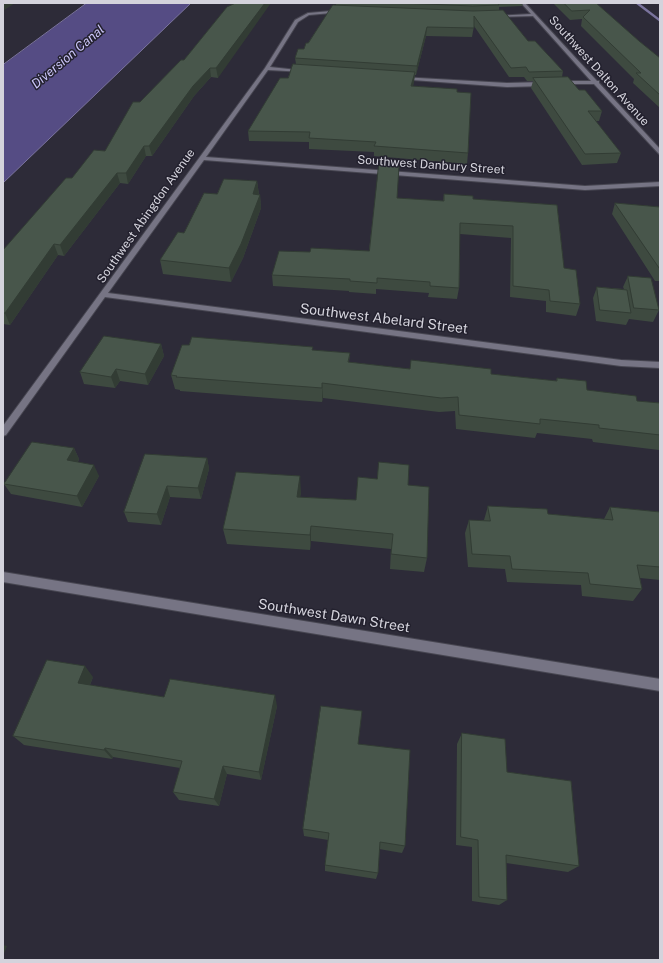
<!DOCTYPE html>
<style>
body{margin:0}
#map{position:relative;width:663px;height:963px;overflow:hidden;background:#2d2b38;font-family:"Public Sans",sans-serif}
canvas{display:block}
.frame{position:absolute;inset:0;border:4px solid #d4d3dc;pointer-events:none}
</style>
<div id="map">
<canvas width="663" height="963"></canvas>
<div class="frame"></div>
</div>
<script>
const ctx = document.querySelector('canvas').getContext('2d');
ctx.lineJoin = 'round';
function fillPath(path, color) { ctx.fillStyle = color; ctx.fill(path, 'evenodd'); }
function stroke(path, color, width, dash) { ctx.strokeStyle = color; ctx.lineWidth = width; ctx.lineCap = dash ? 'butt' : 'round'; ctx.setLineDash(dash || []); ctx.stroke(path); }
function drawText(font, color, halo, rows, align = 'center') {
  ctx.font = font + ' "Public Sans",sans-serif'; ctx.lineWidth = 3; ctx.setLineDash([]); ctx.textBaseline = 'middle'; ctx.strokeStyle = halo; ctx.fillStyle = color; for (const [text, x, y, turn = 0] of rows) {
    ctx.save(); ctx.translate(x, y); ctx.rotate((+turn || 0) * Math.PI / 180); ctx.textAlign = isNaN(turn) ? turn : align; if (halo) ctx.strokeText(text, 0, 0); ctx.fillText(text, 0, 0); ctx.restore();
  }
}
const water = new Path2D(`
 M 87,3 L 191,3 L 3,183 L 3,65 Z`);
fillPath(water, '#554c84');
stroke(water, '#7b749e', 1);
fillPath(new Path2D(`
 M 635,3 L 639,3 L 660,19 L 660,22 Z`), '#7b749e');
const minor = new Path2D(`
 M 521,3 L 525,3 L 597,81 L 599,81 L 599,83 L 660,149 L 660,155 L 594,84 L 559,84 L 558,83 L 561,81 L 591,81 L 533,16 L 496,17 L 494,16 L 531,14 Z
 M 343,10 L 342,12 L 309,15 L 298,22 L 270,67 L 307,71 L 305,72 L 268,70 L 206,157 L 585,186 L 660,182 L 660,186 L 585,190 L 204,160 L 108,293 L 621,360 L 660,362 L 660,368 L 621,366 L 105,297 L 6,435 L 3,436 L 3,426 L 265,68 L 295,20 L 308,13 Z
 M 401,77 L 507,83 L 545,82 L 548,84 L 545,86 L 507,87 L 399,79 Z
 M 3,572 L 660,679 L 660,691 L 3,582 Z`);
stroke(minor, '#474651', 2);
fillPath(minor, '#767484');
fillPath(new Path2D(`
 M 336,3 L 523,3 L 522,6 L 499,7 L 499,10 L 528,41 L 563,71 L 562,77 L 579,90 L 602,111 L 599,121 L 595,121 L 621,153 L 617,163 L 582,165 L 531,88 L 533,81 L 527,81 L 524,77 L 509,77 L 474,26 L 472,37 L 426,36 L 416,75 L 415,75 L 413,86 L 457,92 L 468,153 L 467,164 L 374,156 L 374,152 L 309,149 L 309,142 L 249,141 L 248,131 L 288,78 L 296,64 L 295,58 L 304,49 L 336,5 Z
 M 553,3 L 596,3 L 639,41 L 660,58 L 660,108 L 633,83 L 634,79 L 581,26 L 582,19 L 570,20 Z
 M 227,7 L 218,78 L 211,77 L 194,96 L 152,156 L 146,156 L 128,184 L 120,183 L 64,256 L 58,255 L 10,325 L 3,324 L 3,250 L 72,178 L 105,151 L 140,102 L 184,60 Z
 M 257,181 L 259,194 L 260,195 L 261,208 L 243,258 L 231,282 L 163,274 L 160,260 L 184,233 L 217,194 Z
 M 444,194 L 473,199 L 557,205 L 564,268 L 580,304 L 576,316 L 546,312 L 546,301 L 510,297 L 511,238 L 460,234 L 459,288 L 457,299 L 428,297 L 429,293 L 376,289 L 376,294 L 349,292 L 349,291 L 273,286 L 272,275 L 310,252 L 369,251 L 397,198 L 443,201 Z
 M 615,203 L 660,207 L 660,281 L 655,281 L 612,214 Z
 M 628,276 L 659,310 L 653,322 L 629,319 L 626,325 L 596,321 L 593,298 L 597,287 L 624,289 L 623,287 Z
 M 161,344 L 164,356 L 148,385 L 120,381 L 115,388 L 84,384 L 80,372 Z
 M 189,345 L 313,350 L 350,353 L 349,362 L 410,369 L 491,374 L 556,381 L 557,378 L 587,390 L 637,401 L 660,403 L 660,454 L 659,450 L 593,442 L 592,439 L 537,433 L 535,438 L 456,429 L 455,411 L 439,412 L 323,398 L 322,402 L 180,391 L 180,390 L 175,389 L 171,375 Z
 M 74,448 L 79,459 L 78,462 L 99,476 L 82,507 L 11,494 L 4,484 Z
 M 207,458 L 209,469 L 201,499 L 170,497 L 161,525 L 128,522 L 124,512 Z
 M 408,485 L 427,558 L 424,572 L 390,569 L 391,549 L 311,541 L 310,550 L 227,544 L 223,529 L 301,492 L 300,497 L 356,500 Z
 M 488,506 L 548,514 L 604,519 L 610,507 L 660,512 L 660,580 L 640,578 L 642,589 L 633,601 L 582,596 L 581,585 L 507,582 L 505,569 L 468,567 L 465,533 L 469,520 L 484,520 Z
 M 93,677 L 90,685 L 164,697 L 277,706 L 261,780 L 227,774 L 219,806 L 179,800 L 173,792 L 180,768 L 113,757 L 112,759 L 24,745 L 13,736 Z
 M 462,733 L 507,772 L 579,866 L 568,872 L 506,863 L 507,900 L 499,905 L 472,901 L 472,847 L 456,845 L 457,744 Z
 M 358,744 L 405,846 L 402,853 L 379,849 L 378,873 L 376,879 L 325,871 L 325,865 L 328,840 L 304,836 L 303,829 Z`), '#3e4a40');
fillPath(new Path2D(`
 M 3,3 L 15,3 L 3,11 Z
 M 265,3 L 271,3 L 218,78 L 216,68 Z
 M 427,27 L 426,36 L 416,75 L 417,66 Z
 M 210,68 L 211,77 L 194,96 L 152,156 L 149,146 L 193,86 Z
 M 415,72 L 414,82 L 411,96 L 411,86 Z
 M 144,146 L 146,156 L 128,184 L 126,173 Z
 M 117,173 L 120,183 L 64,256 L 60,245 Z
 M 257,181 L 259,195 L 253,194 Z
 M 260,195 L 261,208 L 243,258 L 231,282 L 229,268 Z
 M 54,244 L 58,255 L 10,325 L 5,313 Z
 M 161,344 L 164,356 L 148,385 L 145,374 Z
 M 116,369 L 120,381 L 115,388 L 111,377 Z
 M 322,383 L 323,398 L 322,402 Z
 M 74,448 L 79,459 L 72,471 L 67,460 Z
 M 207,458 L 209,469 L 201,499 L 198,488 Z
 M 94,465 L 99,476 L 82,507 L 77,496 Z
 M 300,476 L 301,492 L 298,512 L 297,497 Z
 M 167,486 L 170,497 L 161,525 L 157,514 Z
 M 311,526 L 311,541 L 310,550 L 310,535 Z
 M 85,666 L 93,677 L 86,694 L 78,683 Z
 M 275,695 L 277,706 L 261,780 L 259,772 Z
 M 105,748 L 113,757 L 112,759 L 104,750 Z
 M 223,766 L 227,774 L 219,806 L 214,799 Z
 M 3,945 L 7,946 L 3,956 Z`), '#323c34');
const building = new Path2D(`
 M 236,3 L 265,3 L 216,68 L 210,68 L 193,86 L 149,146 L 144,146 L 126,173 L 117,173 L 60,245 L 54,244 L 5,313 L 3,313 L 3,250 L 66,178 L 72,178 L 94,150 L 105,151 L 133,102 L 140,102 L 181,60 L 184,60 L 227,7 Z
 M 402,3 L 498,3 L 499,5 L 473,6 Z
 M 564,3 L 596,3 L 639,41 L 660,58 L 660,95 L 636,73 L 641,73 L 583,17 L 590,10 L 572,11 Z
 M 333,5 L 473,11 L 503,10 L 528,41 L 535,41 L 563,71 L 529,72 L 526,67 L 511,68 L 474,16 L 474,28 L 427,27 L 417,66 L 295,58 L 298,49 L 304,49 L 306,43 L 308,43 Z
 M 293,64 L 415,72 L 411,86 L 457,89 L 457,92 L 471,93 L 468,153 L 374,146 L 376,142 L 309,138 L 310,132 L 248,131 L 280,78 L 288,78 Z
 M 568,77 L 579,90 L 585,90 L 602,111 L 588,111 L 621,153 L 585,154 L 533,78 Z
 M 379,165 L 399,166 L 397,198 L 444,201 L 444,194 L 473,196 L 473,199 L 557,205 L 564,268 L 576,270 L 580,304 L 550,301 L 549,290 L 513,286 L 513,226 L 460,223 L 459,288 L 430,286 L 430,282 L 377,278 L 377,283 L 350,281 L 350,279 L 272,275 L 279,251 L 310,252 L 311,248 L 369,251 Z
 M 224,179 L 257,181 L 253,194 L 260,195 L 241,244 L 229,268 L 160,260 L 178,232 L 184,233 L 204,193 L 217,194 Z
 M 615,203 L 660,207 L 660,269 Z
 M 628,276 L 651,278 L 659,310 L 634,308 Z
 M 597,287 L 627,290 L 631,313 L 600,310 Z
 M 104,336 L 161,344 L 145,374 L 116,369 L 111,377 L 80,372 Z
 M 192,337 L 313,347 L 312,350 L 350,353 L 348,362 L 410,369 L 411,360 L 491,369 L 491,374 L 557,381 L 557,378 L 586,381 L 587,390 L 636,396 L 637,401 L 660,403 L 660,435 L 599,428 L 599,425 L 540,419 L 540,424 L 459,415 L 458,397 L 441,398 L 322,383 L 322,388 L 176,377 L 177,376 L 171,375 L 182,345 L 189,345 Z
 M 32,442 L 74,448 L 67,460 L 94,465 L 77,496 L 4,484 Z
 M 145,454 L 207,458 L 198,488 L 167,486 L 157,514 L 124,512 Z
 M 379,462 L 409,465 L 408,485 L 429,487 L 427,558 L 391,554 L 393,534 L 311,526 L 310,535 L 223,529 L 236,472 L 300,476 L 297,497 L 356,500 L 358,477 L 377,479 Z
 M 488,506 L 547,509 L 548,514 L 613,520 L 610,507 L 660,512 L 660,567 L 637,565 L 642,589 L 590,584 L 588,573 L 512,569 L 510,556 L 472,554 L 469,520 L 490,521 Z
 M 47,660 L 85,666 L 78,683 L 164,697 L 170,679 L 275,695 L 259,772 L 223,766 L 214,799 L 173,792 L 182,761 L 105,748 L 104,750 L 13,736 Z
 M 321,706 L 362,711 L 358,744 L 410,750 L 405,846 L 380,842 L 378,873 L 325,865 L 329,833 L 303,829 Z
 M 462,733 L 505,739 L 507,772 L 571,781 L 579,866 L 506,855 L 507,900 L 479,897 L 478,840 L 461,837 Z`);
fillPath(building, '#48564b');
stroke(building, '#323c34', 1);
drawText('12px', '#d4d3dc', '#23212e', [
 ["Southwest Dalton Avenue",599,71,48],
 ["Southwest Danbury Street",431,165,4],
 ["Southwest Abingdon Avenue",146,216,-55]
]);
drawText('italic 13px', '#cbc5f9', '#23212e', [
 ["Diversion Canal",68,57,-40]
]);
drawText('14px', '#d4d3dc', '#23212e', [
 ["Southwest Abelard Street",384,319,7],
 ["Southwest Dawn Street",334,616,9]
]);
</script>
